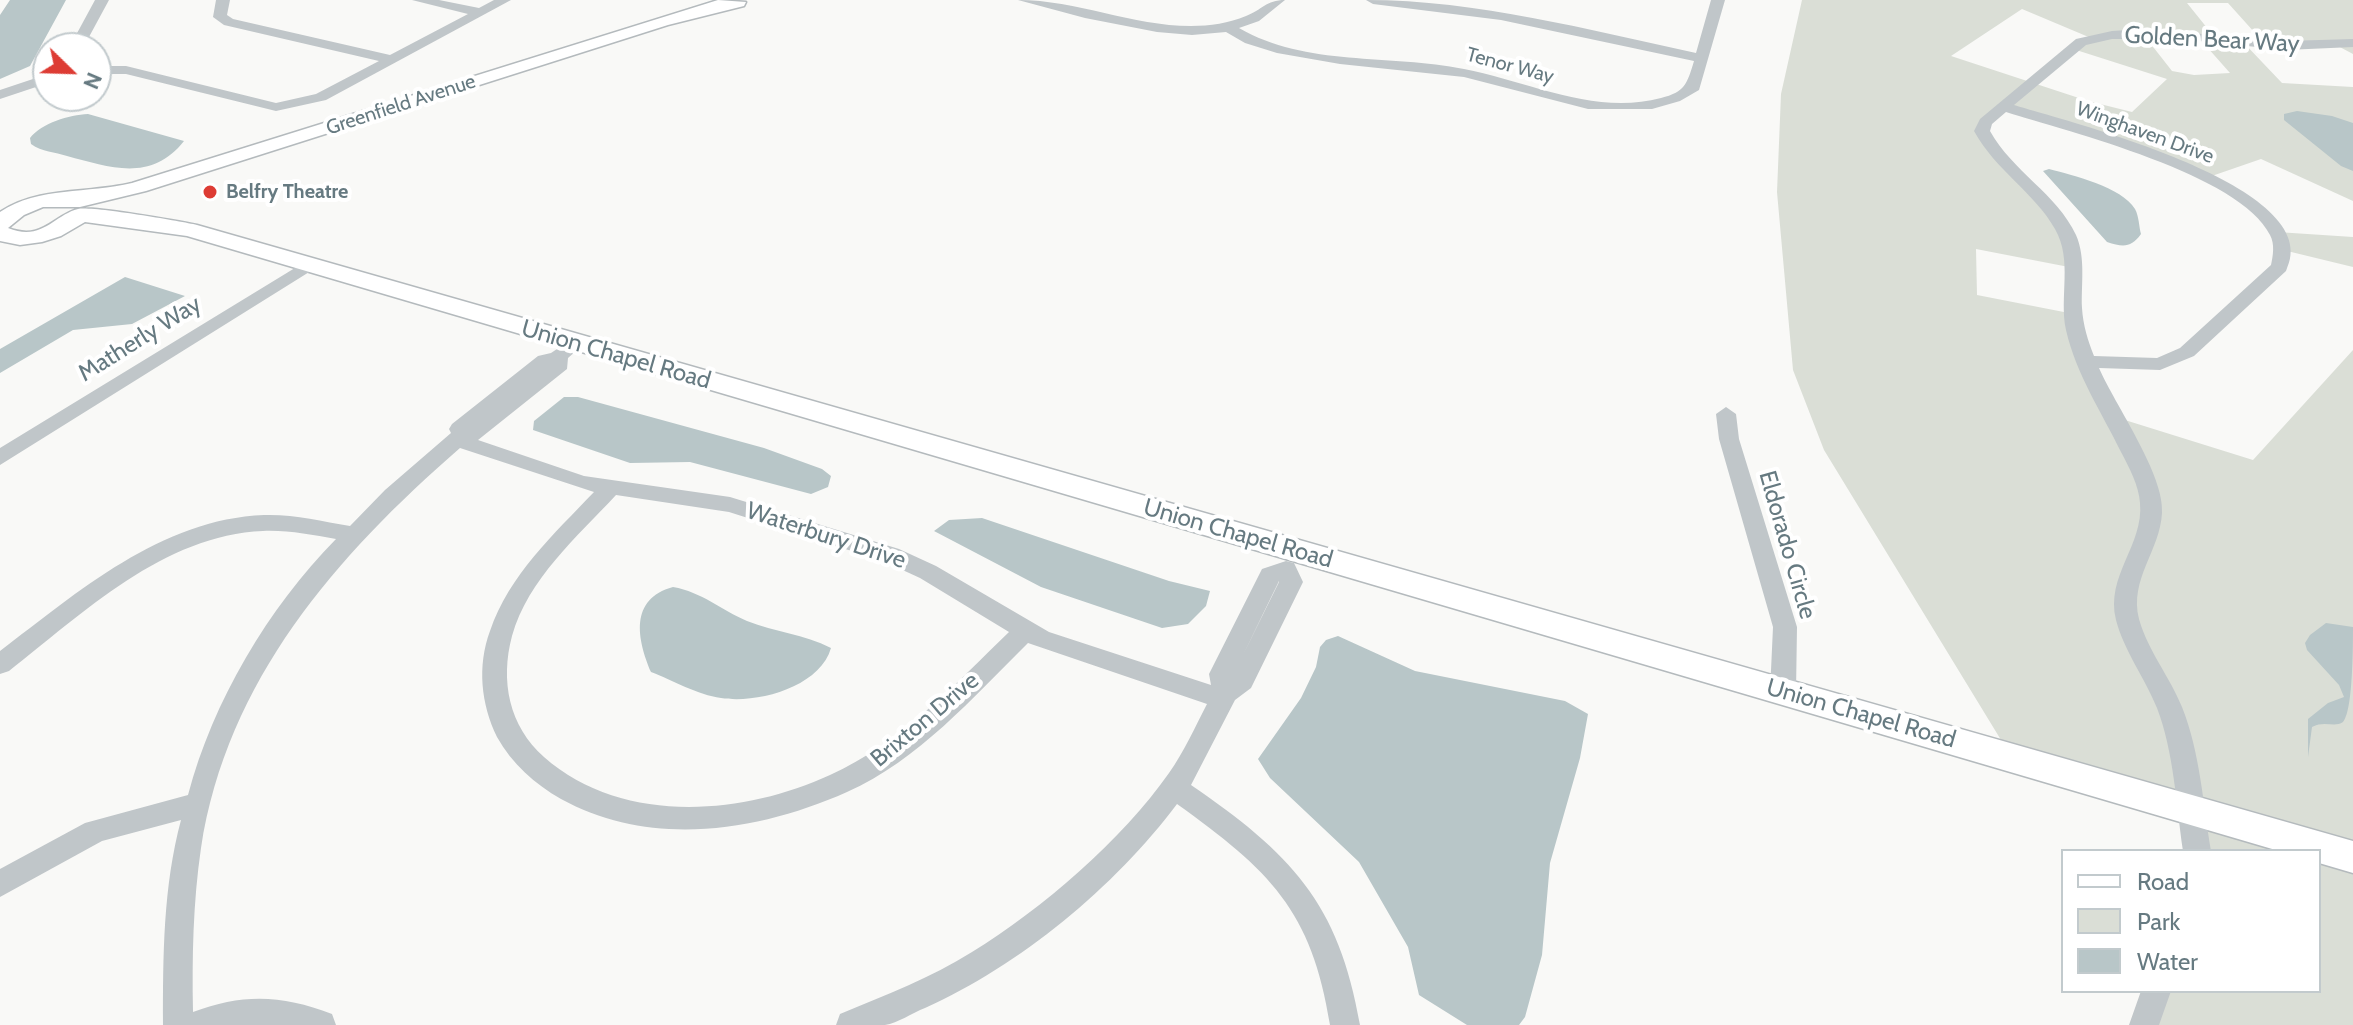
<!DOCTYPE html>
<style>
body{margin:0}
#map{position:relative;width:2353px;height:1025px;overflow:hidden;background:#f9f9f7;font-family:Cabin,sans-serif}
canvas{display:block}
.legend{position:absolute;left:2061px;top:849px;width:260px;height:144px;box-sizing:border-box;background:#fff;border:2px solid #c2cacd;margin:0;padding:10px 14px;list-style:none;font-size:24px;color:#667a81}
.legend li{display:flex;align-items:center;gap:16px;height:40px}
.legend b{width:40px;border:2px solid #c2cacd}
.north{position:absolute;left:32px;top:32px;width:80px;height:80px;box-sizing:border-box;background:#fff;border:2px solid #c2cacd;border-radius:50%;rotate:113deg;font-size:22px;font-weight:700;line-height:32px;text-align:center;color:#667a81}
.north::after{content:'';display:block;margin:auto;width:28px;height:36px;background:#dd3c34;clip-path:polygon(50% 0,100% 100%,50% 72%,0 100%)}
</style>
<div id="map">
<canvas width="2353" height="1025"></canvas>
<ul class="legend">
<li><b style="height:10px;background:#fff"></b>Road</li>
<li><b style="height:22px;background:#daded6"></b>Park</li>
<li><b style="height:22px;background:#b8c6c8"></b>Water</li>
</ul>
<div class="north">N</div>
</div>
<script>
const ctx = document.querySelector('canvas').getContext('2d');
ctx.lineJoin = 'round';
function fillPath(path, color) { ctx.fillStyle = color; ctx.fill(path, 'evenodd'); }
function stroke(path, color, width, dash) { ctx.strokeStyle = color; ctx.lineWidth = width; ctx.lineCap = dash ? 'butt' : 'round'; ctx.setLineDash(dash || []); ctx.stroke(path); }
function drawText(font, color, halo, rows, align = 'center') {
  ctx.font = font + ' Cabin,sans-serif'; ctx.lineWidth = 8; ctx.setLineDash([]); ctx.textBaseline = 'middle'; ctx.strokeStyle = halo; ctx.fillStyle = color; for (const [text, x, y, turn = 0] of rows) {
    ctx.save(); ctx.translate(x, y); ctx.rotate((+turn || 0) * Math.PI / 180); ctx.textAlign = isNaN(turn) ? turn : align; if (halo) ctx.strokeText(text, 0, 0); ctx.fillText(text, 0, 0); ctx.restore();
  }
}
fillPath(new Path2D(`
 M 1802,0 L 2353,0 L 2353,54 L 2336,45 L 2264,43 L 2228,3 L 2187,3 L 2216,39 L 2243,42 L 2282,83 L 2353,87 L 2353,201 L 2261,159 L 2206,178 L 2164,159 L 2005,107 L 1982,131 L 2061,225 L 2074,268 L 1976,249 L 1977,295 L 2074,314 L 2112,416 L 2253,460 L 2353,350 L 2353,1025 L 2144,1025 L 2156,991 L 2319,991 L 2319,851 L 2197,851 L 2190,810 L 2012,758 L 1824,450 L 1793,370 L 1777,192 L 1781,94 ZM 2022,9 L 2091,38 L 2073,49 L 2167,79 L 2132,112 L 2088,101 L 1951,56 ZM 2143,34 L 2199,38 L 2230,73 L 2194,75 L 2172,71 Z
 M 2277,232 L 2353,237 L 2353,267 L 2283,250 Z`), '#daded6');
fillPath(new Path2D(`
 M 10,0 L 66,0 L 30,66 L 0,79 L 0,15 Z
 M 2297,111 L 2332,116 L 2353,123 L 2353,171 L 2341,166 L 2284,120 L 2284,114 Z
 M 88,114 L 184,141 C 151,183 109,167 67,156 C 55,152 42,152 31,144 L 30,138 C 42,123 69,115 88,114 Z
 M 2049,169 C 2072,175 2122,187 2135,209 C 2139,216 2139,227 2141,234 C 2131,248 2123,247 2107,242 L 2043,171 Z
 M 125,277 L 185,296 L 132,324 L 73,330 L 0,373 L 0,349 Z
 M 578,397 L 764,448 L 822,469 L 831,476 L 828,487 L 811,494 L 690,462 L 630,463 L 533,430 L 534,421 L 564,397 Z
 M 982,518 L 1169,581 L 1210,591 L 1206,606 L 1188,624 L 1162,628 L 1041,587 L 934,531 L 949,520 Z
 M 673,587 C 702,592 721,610 747,621 C 775,632 804,634 831,648 C 820,687 757,704 721,698 C 698,695 672,680 651,672 C 637,639 629,599 673,587 Z
 M 2326,623 L 2353,627 C 2353,647 2353,712 2343,722 C 2334,728 2325,720 2312,727 L 2308,757 L 2308,719 L 2328,703 L 2344,697 L 2339,685 L 2307,650 L 2305,643 L 2310,635 Z
 M 1338,636 L 1415,671 L 1565,701 L 1588,714 L 1580,758 L 1550,863 L 1542,955 L 1525,1017 L 1519,1025 L 1467,1025 L 1419,995 L 1408,947 L 1359,862 L 1270,778 L 1258,759 L 1301,698 L 1316,667 L 1320,647 L 1326,640 Z`), '#b8c6c8');
const major = new Path2D(`
 M 718,0 L 746,2 L 744,6 L 668,25 L 146,191 L 80,207 L 43,207 L 24,215 L 8,228 C 42,242 54,215 78,209 C 92,206 179,221 197,225 L 2353,841 L 2353,873 L 2319,863 L 2319,851 L 2279,851 L 187,236 L 85,222 L 61,236 L 42,242 L 20,245 L 0,241 L 0,212 C 39,186 88,194 132,183 Z`);
stroke(major, '#b4babd', 3);
fillPath(new Path2D(`
 M 95,0 L 109,0 L 83,48 L 69,48 Z
 M 216,0 L 230,0 L 227,15 L 233,19 L 390,55 L 468,14 L 412,0 L 439,0 L 479,8 L 494,0 L 511,0 L 326,100 L 276,111 L 126,74 L 96,74 L 96,66 L 126,66 L 276,103 L 316,94 L 379,61 L 224,25 L 213,17 Z
 M 1018,0 C 1077,0 1132,26 1191,26 C 1210,26 1229,23 1246,16 C 1262,10 1266,0 1285,0 L 1259,21 L 1239,28 C 1306,67 1390,54 1464,69 C 1528,81 1594,116 1661,98 C 1685,92 1687,84 1694,61 L 1501,20 L 1373,4 L 1366,0 C 1478,0 1588,30 1696,53 L 1711,0 L 1725,0 L 1699,90 L 1680,101 L 1652,109 L 1588,109 L 1464,77 L 1340,64 L 1277,53 L 1245,43 L 1226,32 L 1192,35 L 1157,32 L 1085,18 Z
 M 2144,29 L 2286,41 L 2353,39 L 2353,47 L 2286,50 L 2179,39 L 2112,39 L 2086,45 L 2014,105 C 2065,121 2331,186 2286,271 L 2194,356 L 2160,370 L 2099,368 C 2115,405 2165,475 2162,513 C 2160,551 2129,579 2139,619 C 2148,651 2170,677 2182,707 C 2200,752 2203,803 2211,851 L 2183,851 C 2176,803 2174,753 2157,708 C 2145,678 2124,651 2116,620 C 2105,576 2144,545 2140,503 C 2139,486 2129,467 2121,452 C 2102,413 2076,374 2066,330 C 2059,297 2073,260 2055,229 C 2035,193 1996,171 1974,131 L 1980,119 L 2076,39 L 2112,31 ZM 2006,112 C 2069,132 2240,174 2270,235 C 2275,244 2273,256 2271,265 L 2180,348 L 2157,358 L 2094,356 C 2088,341 2083,325 2082,308 C 2081,284 2086,258 2076,235 C 2057,194 2012,171 1990,131 L 1992,124 Z
 M 48,74 L 48,83 L 0,99 L 0,90 Z
 M 308,260 L 317,265 L 314,269 L 0,465 L 0,448 Z
 M 575,337 L 585,343 L 568,358 L 567,369 L 478,440 L 584,476 L 730,497 L 899,549 L 936,566 L 1049,632 L 1211,685 L 1209,674 L 1262,569 L 1286,561 L 1294,563 L 1303,582 L 1251,688 L 1235,700 L 1191,785 C 1290,853 1339,902 1360,1025 L 1330,1025 C 1312,910 1269,870 1177,804 C 1115,887 1019,966 925,1008 C 912,1013 898,1023 885,1025 C 870,1025 851,1025 836,1025 L 840,1014 C 885,995 931,978 972,952 C 1042,909 1122,840 1169,773 C 1184,752 1195,727 1207,704 L 1028,643 C 972,698 919,760 847,792 C 757,832 650,848 561,799 C 535,784 512,764 497,737 C 481,704 477,666 490,631 C 509,575 554,534 594,492 L 460,448 C 336,556 227,680 201,848 C 193,903 192,957 193,1012 C 243,993 283,995 332,1014 L 336,1025 L 163,1025 C 163,956 163,887 181,820 L 102,841 L 0,897 L 0,869 L 85,823 L 188,795 C 213,701 268,608 336,539 C 312,535 288,530 263,531 C 164,535 83,613 9,671 L 0,674 L 0,651 C 78,592 161,519 264,515 C 293,514 321,521 350,526 L 385,490 L 451,433 L 449,429 L 452,424 L 538,356 L 551,353 ZM 616,495 L 729,512 L 883,561 L 920,578 L 1009,632 C 954,685 901,743 830,775 C 741,816 621,825 544,757 C 509,726 500,681 512,636 C 528,579 577,537 616,495 ZM 1279,581 L 1279,582 L 1243,655 Z
 M 1726,407 L 1736,414 L 1739,439 L 1797,627 L 1796,692 L 1792,699 L 1783,702 L 1774,699 L 1770,692 L 1773,627 L 1719,439 L 1716,414 Z
 M 2141,991 L 2171,991 L 2159,1025 L 2129,1025 Z`), '#c0c6c9');
fillPath(major, '#fff');
for (const [x, y, r, color] of [
 [210,192,8,"#dd3c34"]
]) { const dot = new Path2D(); dot.arc(x, y, r, 0, 2 * Math.PI); ctx.fillStyle = color; ctx.fill(dot); stroke(dot, '#fff', 3); }
drawText('20px', '#667a81', '#fff', [
 ["Tenor Way",1510,66,15],
 ["Greenfield Avenue",401,105,-18],
 ["Winghaven Drive",2145,133,20]
]);
drawText('bold 20px', '#667a81', '#fff', [
 ["Belfry Theatre",226,192]
], 'left');
drawText('24px', '#667a81', '#fff', [
 ["Golden Bear Way",2212,40,3],
 ["Matherly Way",140,339,-32],
 ["Union Chapel Road",616,355,16],
 ["Union Chapel Road",1238,534,16],
 ["Waterbury Drive",826,536,18],
 ["Eldorado Circle",1787,545,74],
 ["Union Chapel Road",1861,714,16],
 ["Brixton Drive",925,720,-40]
]);
</script>
